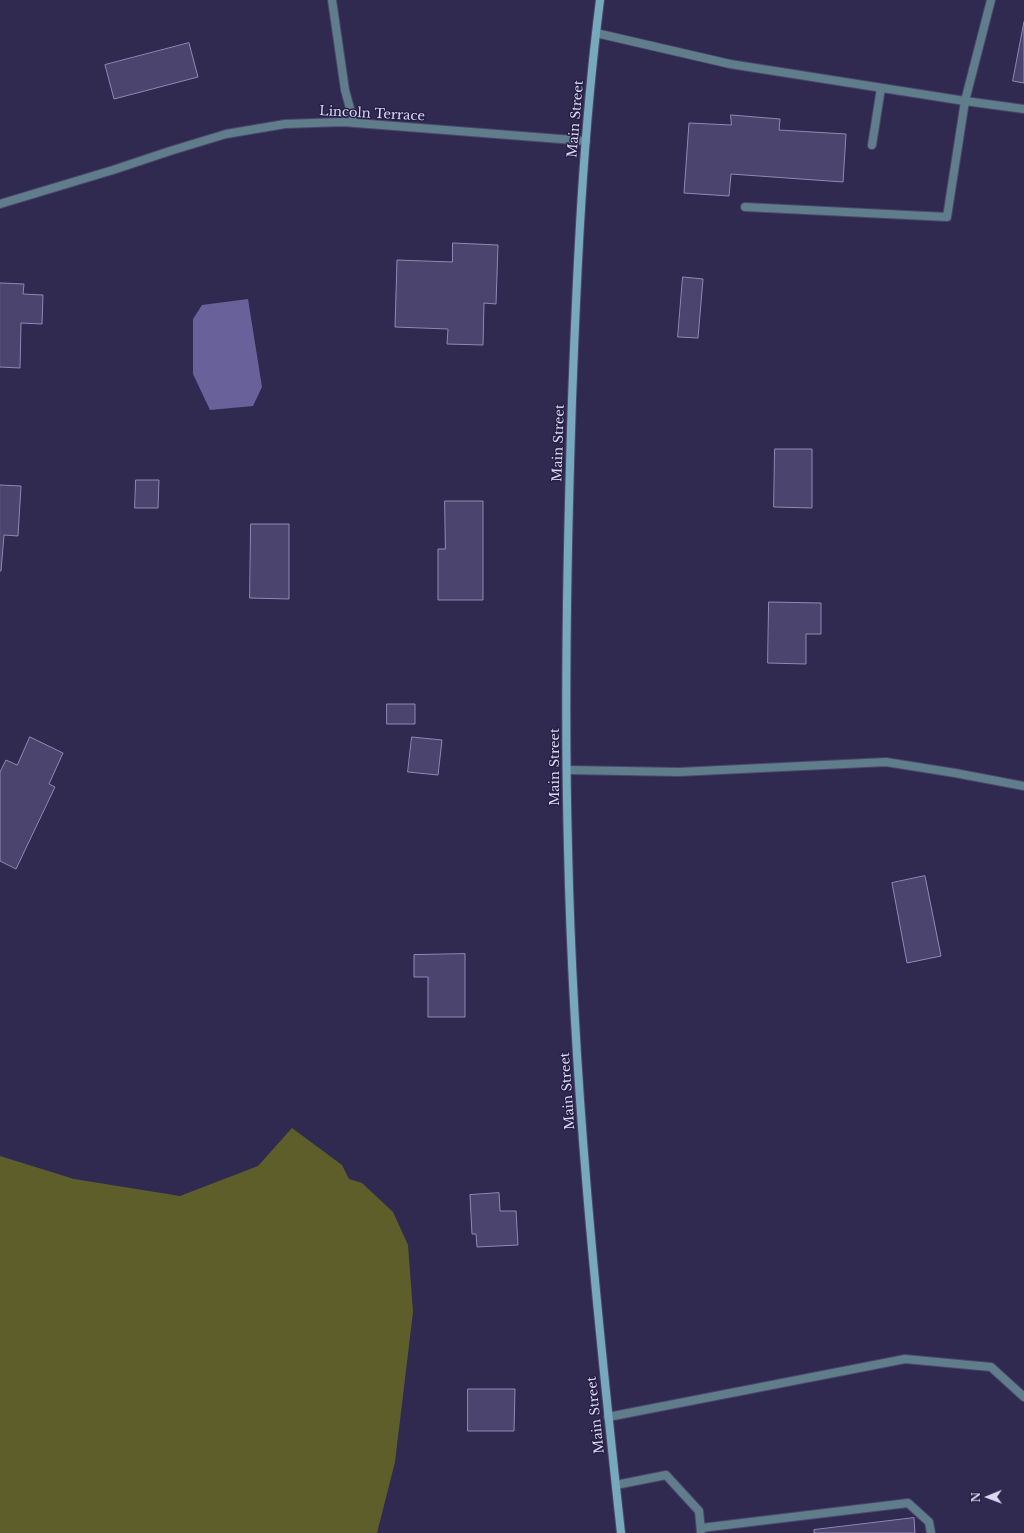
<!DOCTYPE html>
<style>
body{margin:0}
#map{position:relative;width:1024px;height:1533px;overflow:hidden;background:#302a51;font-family:"Libre Baskerville",serif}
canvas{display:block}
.north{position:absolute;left:968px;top:1477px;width:40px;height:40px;-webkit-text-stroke:3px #272046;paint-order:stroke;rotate:269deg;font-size:11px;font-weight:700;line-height:16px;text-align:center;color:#d9d7f1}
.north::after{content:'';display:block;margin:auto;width:14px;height:18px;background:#d9d7f1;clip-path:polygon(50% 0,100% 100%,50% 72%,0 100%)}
</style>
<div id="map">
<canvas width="1024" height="1533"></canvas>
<div class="north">N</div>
</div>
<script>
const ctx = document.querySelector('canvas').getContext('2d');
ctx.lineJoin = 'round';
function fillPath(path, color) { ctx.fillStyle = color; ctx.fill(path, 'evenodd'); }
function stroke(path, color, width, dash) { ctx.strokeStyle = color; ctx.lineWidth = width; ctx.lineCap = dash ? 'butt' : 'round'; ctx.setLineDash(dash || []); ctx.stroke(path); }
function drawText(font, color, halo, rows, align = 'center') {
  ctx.font = font + ' "Libre Baskerville",serif'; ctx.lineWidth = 3; ctx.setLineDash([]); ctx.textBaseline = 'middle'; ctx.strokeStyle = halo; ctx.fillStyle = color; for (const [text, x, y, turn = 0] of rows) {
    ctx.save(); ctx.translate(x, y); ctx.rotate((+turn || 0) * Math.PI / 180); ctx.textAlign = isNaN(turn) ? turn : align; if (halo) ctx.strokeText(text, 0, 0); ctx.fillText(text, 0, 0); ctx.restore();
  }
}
fillPath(new Path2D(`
 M 292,1128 L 342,1165 L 349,1179 L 362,1183 L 393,1212 L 408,1245 L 413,1312 L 395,1462 L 377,1533 L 0,1533 L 0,1156 L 74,1179 L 180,1196 L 258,1166 Z`), '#5e5e2a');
fillPath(new Path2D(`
 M 248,299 L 262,387 L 253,406 L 210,410 L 193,374 L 193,319 L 202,305 Z`), '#68619a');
const building = new Path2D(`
 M 1024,22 L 1024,83 L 1013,81 Z
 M 189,43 L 198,77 L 114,99 L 105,65 Z
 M 731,115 L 780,119 L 779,130 L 846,134 L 843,182 L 731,174 L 729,196 L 684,193 L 689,123 L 731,125 Z
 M 453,243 L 498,245 L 496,304 L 484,303 L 483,345 L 447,344 L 448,329 L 395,327 L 397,260 L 452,262 Z
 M 683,277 L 703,279 L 698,338 L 678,337 Z
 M 0,283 L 24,284 L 23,294 L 43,295 L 42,324 L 21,323 L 20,368 L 0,367 Z
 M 775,449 L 812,449 L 812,508 L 774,507 Z
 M 136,480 L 159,480 L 158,508 L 135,508 Z
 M 0,485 L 21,486 L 18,536 L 4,535 L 1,571 L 0,571 Z
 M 445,501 L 483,501 L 483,600 L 438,600 L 438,549 L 445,549 Z
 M 251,524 L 289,524 L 289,599 L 250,598 Z
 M 769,602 L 821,603 L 821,634 L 806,634 L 806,664 L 768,663 Z
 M 387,704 L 415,704 L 415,724 L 387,724 Z
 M 30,737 L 63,753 L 49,784 L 55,787 L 16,869 L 0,861 L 0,772 L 6,760 L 17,765 Z
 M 412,737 L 442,740 L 438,775 L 408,772 Z
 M 925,876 L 941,956 L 907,963 L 892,883 Z
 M 465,954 L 465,1017 L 428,1017 L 428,977 L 414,977 L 414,955 Z
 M 499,1193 L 500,1211 L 516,1211 L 518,1245 L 477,1247 L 476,1234 L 472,1234 L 470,1195 Z
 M 468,1389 L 515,1389 L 514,1431 L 468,1431 Z
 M 914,1518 L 915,1533 L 814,1533 L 814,1530 Z`);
fillPath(building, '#4a446e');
stroke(building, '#8e89b8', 1);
const service = new Path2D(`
 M 332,0 L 345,90 L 354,123
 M 991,0 L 965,101 L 1024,109
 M 596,33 L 730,64 L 965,101 L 947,217 L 745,207
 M 872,145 L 881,88
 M 567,770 L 679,772 L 886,762 L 955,773 L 1024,786
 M 608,1417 L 905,1359 L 991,1367 L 1024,1397
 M 616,1485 L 666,1475 L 699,1511 L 701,1532
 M 701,1528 L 908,1503 L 929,1522 L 931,1533`);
const minor = new Path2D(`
 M 0,204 L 113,170 L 170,151 L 226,134 L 285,124 L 343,122 L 586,141`);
const secondary = new Path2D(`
 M 600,0 C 583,133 577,267 572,400 C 567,549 564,699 568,848 C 573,1077 596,1305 621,1533`);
stroke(service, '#4b466b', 10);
stroke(minor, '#4b466b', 10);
stroke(secondary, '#4b466b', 10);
stroke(service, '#5f7d8b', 8);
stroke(minor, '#5f7d8b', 8);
stroke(secondary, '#78a8be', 8);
drawText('13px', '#d9d7f1', '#272046', [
 ["Lincoln Terrace",372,114,3],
 ["Main Street",576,119,-85],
 ["Main Street",559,443,-88],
 ["Main Street",555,767,-90],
 ["Main Street",568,1091,-94],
 ["Main Street",596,1415,-96]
]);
</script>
